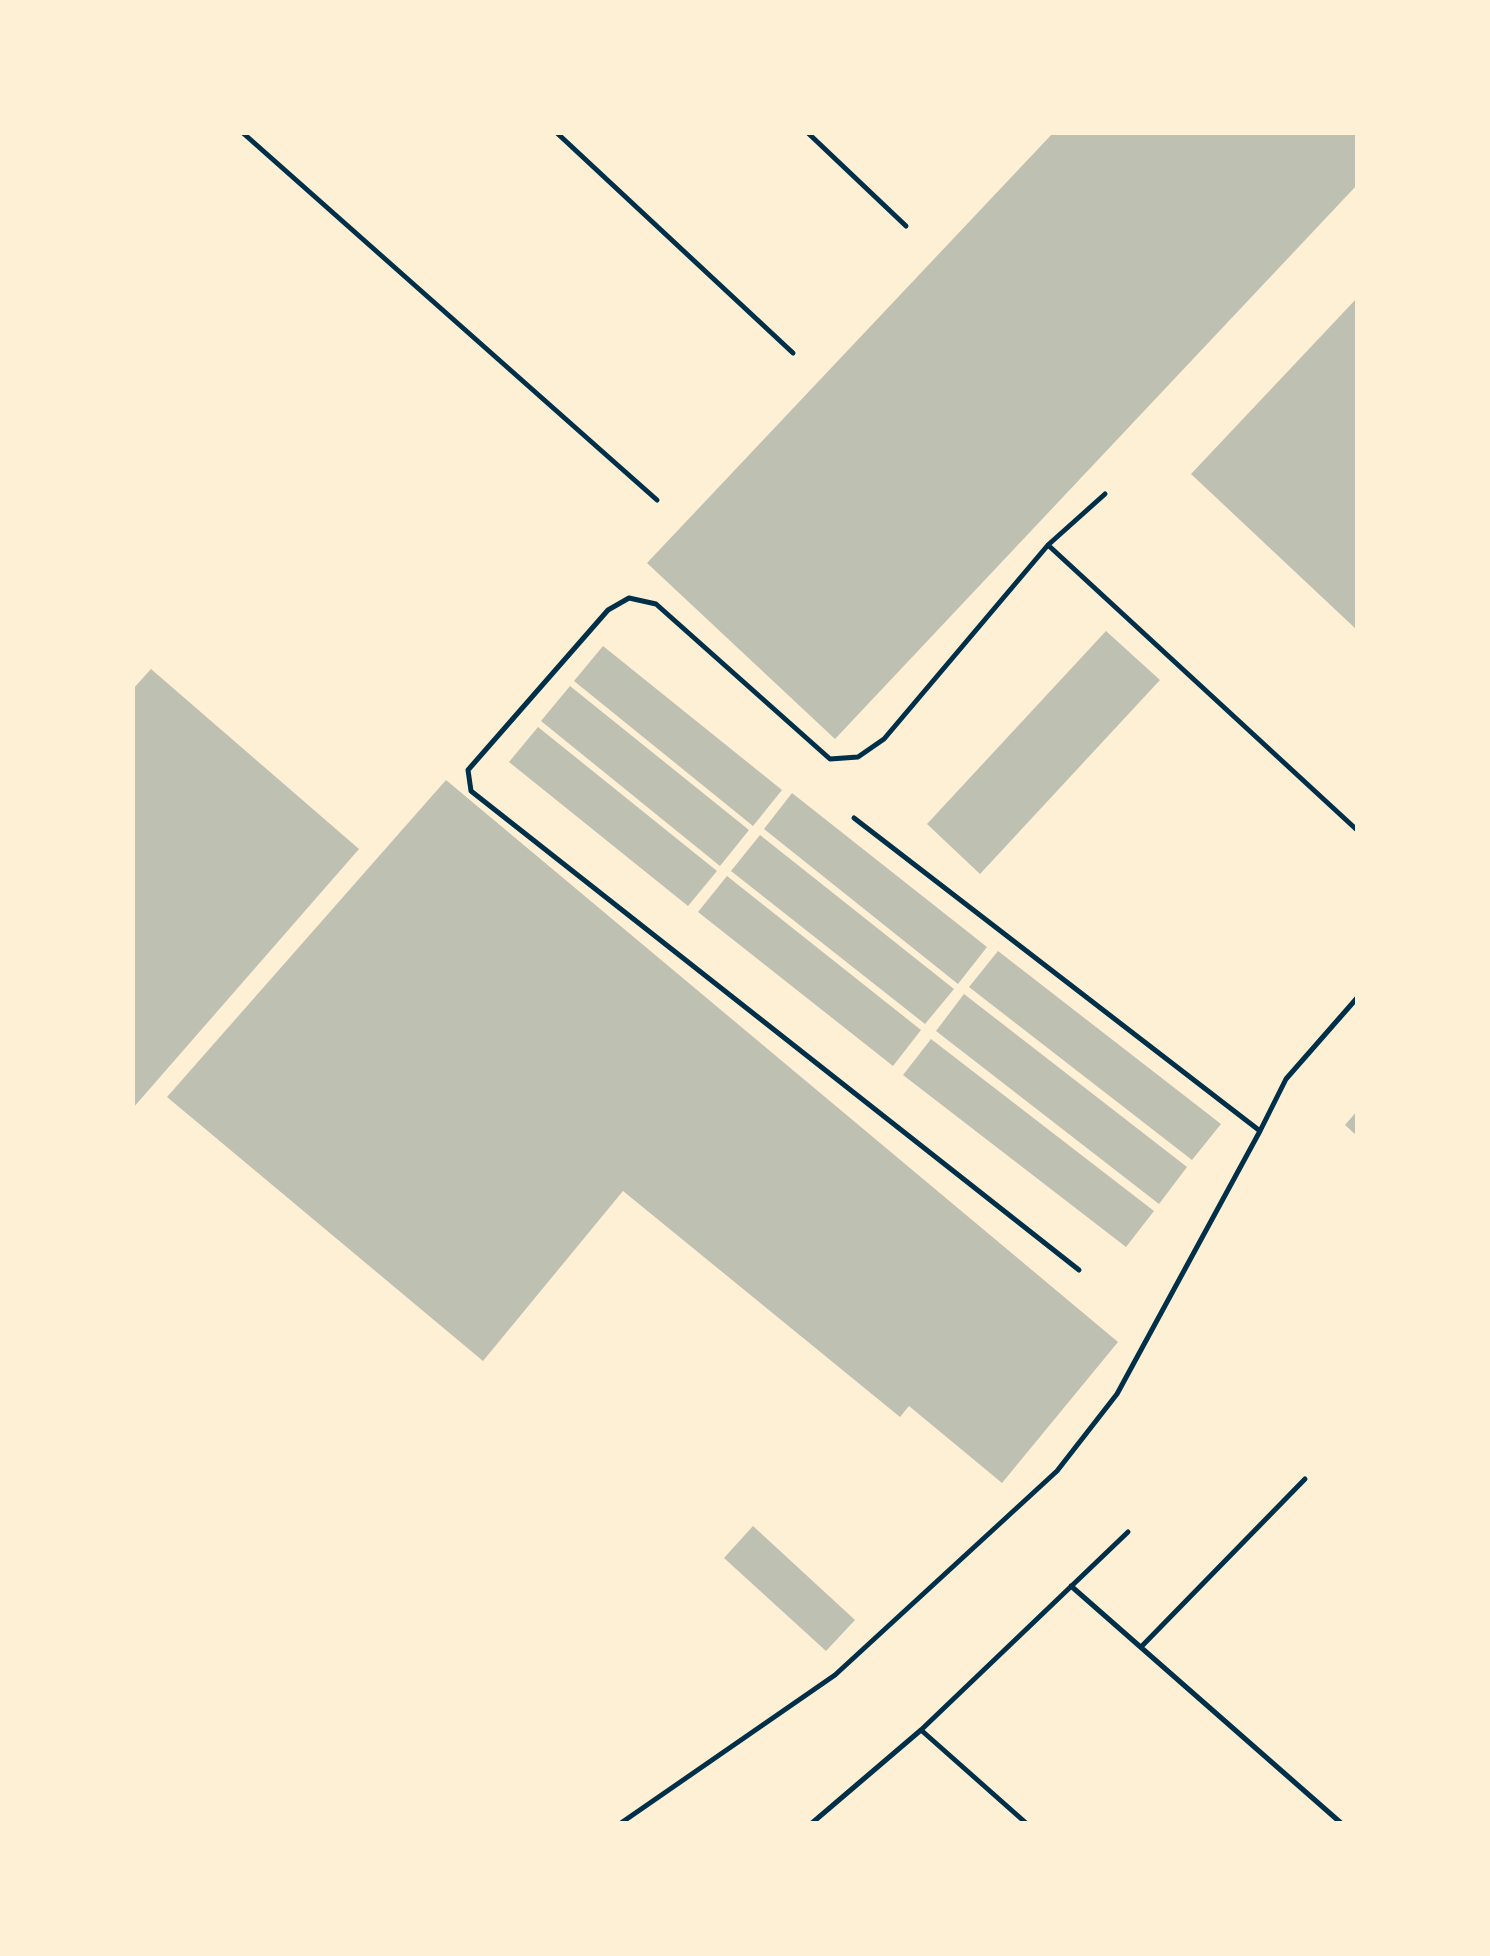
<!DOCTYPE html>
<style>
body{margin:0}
#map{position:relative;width:1490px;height:1956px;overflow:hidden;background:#fdf0d5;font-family:"Golos Text",sans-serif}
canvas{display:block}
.frame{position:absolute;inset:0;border:135px solid #fdf0d5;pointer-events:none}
</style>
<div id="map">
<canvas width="1490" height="1956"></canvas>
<div class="frame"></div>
</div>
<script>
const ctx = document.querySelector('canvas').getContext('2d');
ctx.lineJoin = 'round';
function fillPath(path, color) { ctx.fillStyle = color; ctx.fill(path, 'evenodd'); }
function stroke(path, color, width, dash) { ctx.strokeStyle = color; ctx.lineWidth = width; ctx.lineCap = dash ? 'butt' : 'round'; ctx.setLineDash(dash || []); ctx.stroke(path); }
fillPath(new Path2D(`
 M 1053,133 L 1357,133 L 1357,185 L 835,739 L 647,563 Z
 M 1357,298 L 1357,630 L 1191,474 Z
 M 1106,631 L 1160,680 L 980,874 L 927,824 Z
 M 603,646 L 782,790 L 753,826 L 574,681 Z
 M 151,669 L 359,849 L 133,1108 L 133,689 Z
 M 570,686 L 749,830 L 720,866 L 541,721 Z
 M 538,727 L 717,871 L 688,906 L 509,762 Z
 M 446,780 L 1118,1342 L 1002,1483 L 909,1406 L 900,1417 L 623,1191 L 483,1361 L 167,1097 Z
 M 792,793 L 987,947 L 958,984 L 764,829 Z
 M 760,835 L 954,989 L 925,1024 L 731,871 Z
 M 727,876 L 921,1030 L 893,1066 L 698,912 Z
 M 998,951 L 1221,1124 L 1192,1160 L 969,987 Z
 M 964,994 L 1187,1167 L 1159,1204 L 936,1031 Z
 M 931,1039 L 1154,1211 L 1126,1247 L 903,1075 Z
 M 1357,1111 L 1357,1136 L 1345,1125 Z
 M 753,1526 L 855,1620 L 826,1651 L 724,1558 Z`), '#bec0b2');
stroke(new Path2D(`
 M 243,133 L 657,500
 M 557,133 L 793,353
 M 808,133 L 906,226
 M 1048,545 L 1357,830
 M 854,818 L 1260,1131
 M 1079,1270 L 471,791 L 468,770 L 608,610 L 629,598 L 656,604 L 830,759 L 858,757 L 884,739 L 1048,545 L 1105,494
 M 1071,1586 L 1341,1823
 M 1141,1647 L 1305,1479
 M 921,1730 L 1026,1823
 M 621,1823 L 835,1675 L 1057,1471 L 1117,1394 L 1260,1131 L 1286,1079 L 1357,998
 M 812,1823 L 921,1730 L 1128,1532`), '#003049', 5);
</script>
